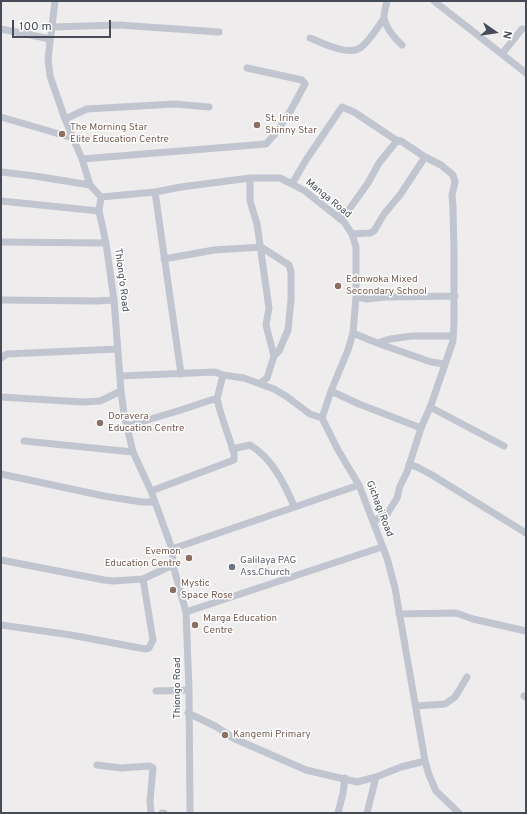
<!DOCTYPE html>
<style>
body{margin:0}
#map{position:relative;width:527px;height:814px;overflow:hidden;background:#eeecec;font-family:Overpass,sans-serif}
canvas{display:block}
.frame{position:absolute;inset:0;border:2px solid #464c57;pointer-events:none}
.north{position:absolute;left:475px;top:12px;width:40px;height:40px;-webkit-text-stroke:3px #fff;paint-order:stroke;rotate:103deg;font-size:11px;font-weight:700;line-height:16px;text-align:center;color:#464c57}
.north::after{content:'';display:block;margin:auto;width:14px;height:18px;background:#464c57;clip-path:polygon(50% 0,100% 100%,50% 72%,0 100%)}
.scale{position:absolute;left:12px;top:20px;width:99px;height:18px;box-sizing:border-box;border:2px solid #464c57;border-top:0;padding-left:5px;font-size:12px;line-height:14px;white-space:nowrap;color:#464c57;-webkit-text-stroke:3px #fff;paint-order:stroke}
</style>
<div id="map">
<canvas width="527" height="814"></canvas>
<div class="frame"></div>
<div class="north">N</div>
<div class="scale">100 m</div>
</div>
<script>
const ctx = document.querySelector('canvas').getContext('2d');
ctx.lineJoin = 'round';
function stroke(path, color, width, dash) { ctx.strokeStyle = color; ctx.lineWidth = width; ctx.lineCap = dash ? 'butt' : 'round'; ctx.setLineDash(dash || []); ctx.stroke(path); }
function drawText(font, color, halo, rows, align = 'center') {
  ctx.font = font + ' Overpass,sans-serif'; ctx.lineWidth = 3; ctx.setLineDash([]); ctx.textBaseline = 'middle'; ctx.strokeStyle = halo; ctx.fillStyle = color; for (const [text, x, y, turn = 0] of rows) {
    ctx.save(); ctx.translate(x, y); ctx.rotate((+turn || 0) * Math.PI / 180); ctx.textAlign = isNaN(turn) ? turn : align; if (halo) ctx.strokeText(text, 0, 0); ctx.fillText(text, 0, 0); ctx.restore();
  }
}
stroke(new Path2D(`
 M 55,1 L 48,59 L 50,76 L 65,119 L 82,159 L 90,185 L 101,197 L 99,211 L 106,243 L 114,300 L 121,391 L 124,414 L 133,452 L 151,491 L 172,549 L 173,565 L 186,612 L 189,690 L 190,813
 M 387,1 C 386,6 384,12 384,17 C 385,27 395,39 402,45
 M 434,1 L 526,73
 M 52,27 L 119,25 L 219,32
 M 1,29 L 50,39
 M 310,38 C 321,42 345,55 358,49 C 367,45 378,27 384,18
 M 502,54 L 522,29
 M 1,117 L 73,138
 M 65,119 L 87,109 L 174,104 L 209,107
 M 82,159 L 266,144 L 275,134 L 291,110 L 305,84 L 302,80 L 247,68
 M 1,172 L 35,176 L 90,185
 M 250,178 L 250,201 L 257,224 L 269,308 L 266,325 L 274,356
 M 292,184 L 306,160 L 342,107 L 354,112 L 396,140 L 401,141
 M 155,192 L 181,374
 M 101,197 L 155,192 L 181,187 L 250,178 L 280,178 L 292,184 L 305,191 L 344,222 L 352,234 L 356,247 L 356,297 L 353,333 L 348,350 L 331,391 L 322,418
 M 1,201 L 99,211
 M 337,216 L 345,215 L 368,183 L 379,163 L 396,142 L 401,141 L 425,157
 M 352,234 L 370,233 L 374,231 L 384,214 L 400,195 L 425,157 L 441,165 L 453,175 L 455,182 L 452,195 L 453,207 L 454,252 L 454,321 L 453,341 L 431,405 L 421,428 L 407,472 L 400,486 L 397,498 L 387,514 L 373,521
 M 1,242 L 106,243
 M 164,259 L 214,250 L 261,247 L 289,265 L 291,272 L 291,300 L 288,330 L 279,351 L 274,356 L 267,378 L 260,383
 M 356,297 L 367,299 L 385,297 L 455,296
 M 1,300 L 97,301 L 114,300
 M 353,333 L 377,343 L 390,339 L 412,336 L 453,336
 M 377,343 L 431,362 L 445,364
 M 1,358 L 7,354 L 118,349
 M 120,376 L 215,372 L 223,375 L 244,378 L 274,389 L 286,396 L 310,414 L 322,418 L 338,450 L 359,485 L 387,558 L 395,588 L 425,761 L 429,775 L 436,791 L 459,813
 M 331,391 L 359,404 L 421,428
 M 1,397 L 83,402 L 100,401 L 121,391
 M 430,407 L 504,446
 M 127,426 L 181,410 L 211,400 L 217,399
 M 24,441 L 133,452
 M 232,449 L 250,445 C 272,458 284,483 294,506
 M 409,464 L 417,467 L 432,475 L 526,533
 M 1,474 L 104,496 L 142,502 L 155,502
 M 151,491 L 234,460 L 234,453 L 221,414 L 217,399 L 223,375
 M 172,549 L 359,485
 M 1,560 L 104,580 L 113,581 L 143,579 L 153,640 L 149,648 L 145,649 L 71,635 L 1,625
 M 143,579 L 173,565
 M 186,612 L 382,547
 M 399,614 L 456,613 L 473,619 L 526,631
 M 156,691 L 189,690
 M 524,696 L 526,697
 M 416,706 L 445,704 L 455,697 L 467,677
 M 188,713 L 215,726 L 235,739 L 306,770 L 357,782 L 376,777 L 401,767 L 425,761
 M 97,765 L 121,768 L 149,766 L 153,768 L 150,801 L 151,813
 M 162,813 L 164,813
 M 338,813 L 343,793 L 345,778
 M 367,813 L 376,777`), '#c0c5d0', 7);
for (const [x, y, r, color] of [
 [257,125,4,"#8d6e63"],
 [62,134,4,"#8d6e63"],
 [338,286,4,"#8d6e63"],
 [100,423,4,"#8d6e63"],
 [189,558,4,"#8d6e63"],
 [232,567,4,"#6b7280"],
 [173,590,4,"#8d6e63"],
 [195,625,4,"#8d6e63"],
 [225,735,4,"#8d6e63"]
]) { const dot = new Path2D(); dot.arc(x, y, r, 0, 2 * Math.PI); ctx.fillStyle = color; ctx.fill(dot); stroke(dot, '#fff', 1.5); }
drawText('10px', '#785e54', '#fff', [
 ["St. Irine",265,119],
 ["Shinny Star",265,131],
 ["The Morning Star",70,128],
 ["Elite Education Centre",70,140],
 ["Edmwoka Mixed",346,280],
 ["Secondary School",346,292],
 ["Doravera",108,417],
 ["Education Centre",108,429],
 ["Evemon",181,552,"right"],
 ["Education Centre",181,564,"right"],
 ["Mystic",181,584],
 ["Space Rose",181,596],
 ["Marga Education",203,619],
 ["Centre",203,631],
 ["Kangemi Primary",233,735]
], 'left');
drawText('10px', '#464c57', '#fff', [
 ["Manga Road",328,199,39],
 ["Thiong'o Road",121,280,83],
 ["Gichagi Road",379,509,69],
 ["Thiongo Road",178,688,-90]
]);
drawText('10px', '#5b616d', '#fff', [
 ["Galilaya PAG",240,561],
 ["Ass.Church",240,573]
], 'left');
</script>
